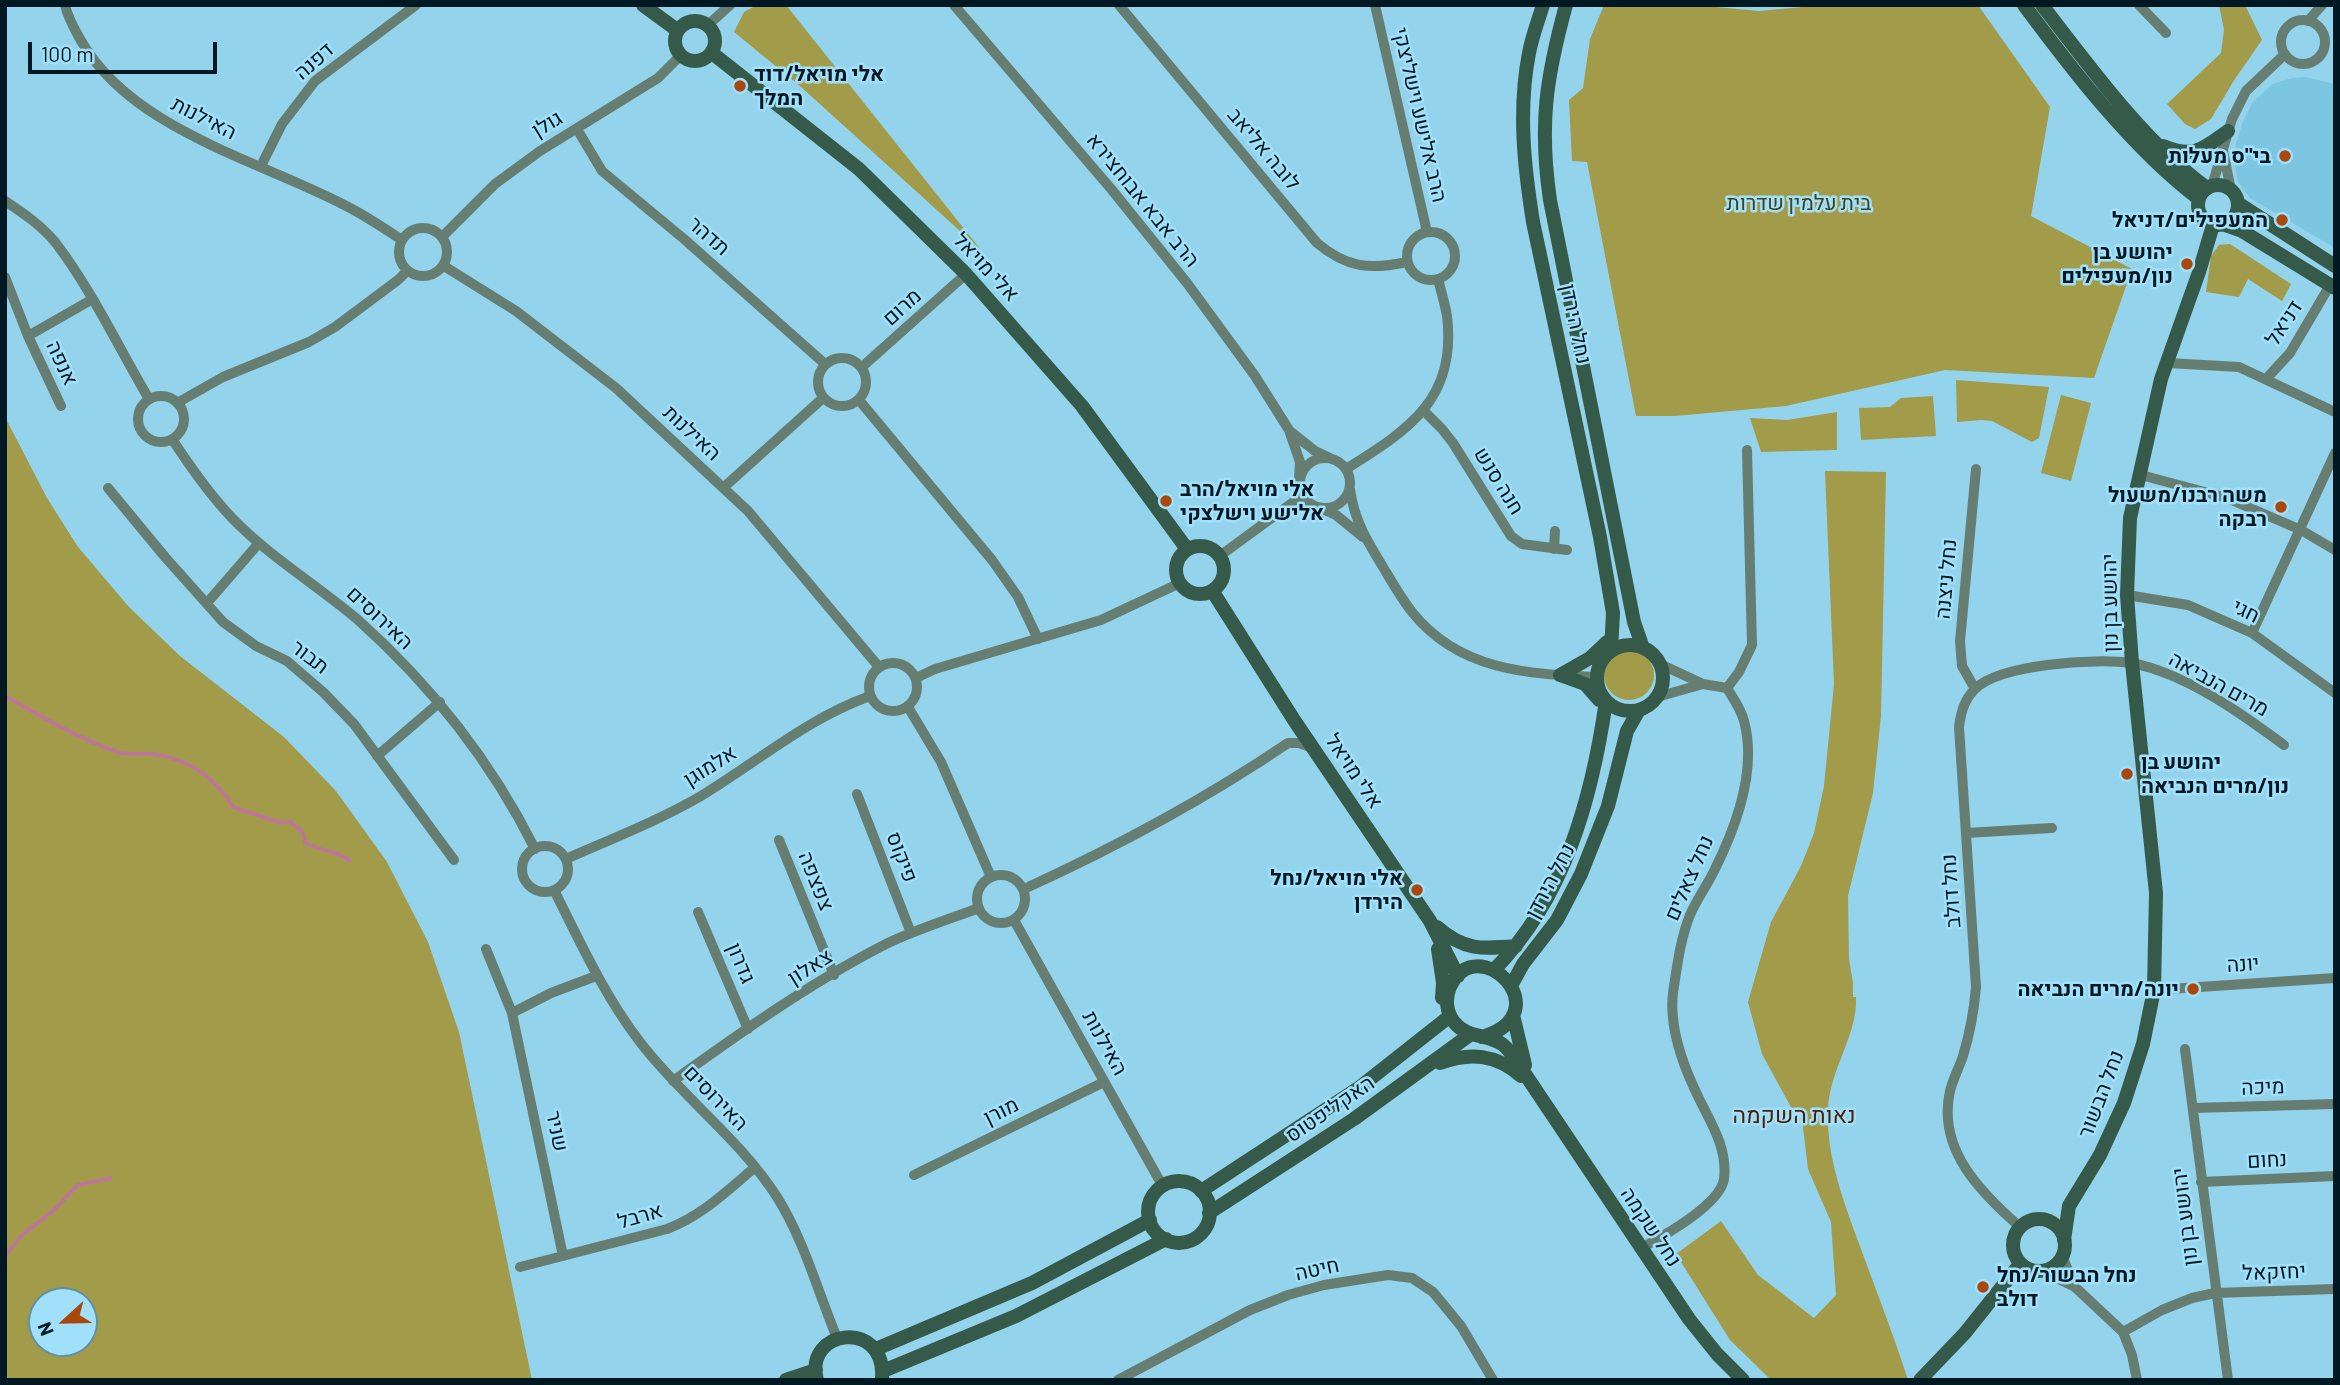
<!DOCTYPE html>
<meta charset="utf-8">
<style>
body{margin:0}
#map{position:relative;width:2340px;height:1385px;overflow:hidden;background:#94d3ec;font-family:Barlow,sans-serif}
canvas{display:block}
.frame{position:absolute;inset:0;border:7px solid #001821;pointer-events:none}
.north{position:absolute;left:28px;top:1287px;width:70px;height:70px;box-sizing:border-box;background:#a0e0fa;border:2px solid #6090a3;border-radius:50%;rotate:248deg;font-size:19px;font-weight:700;line-height:28px;text-align:center;color:#001821}
.north::after{content:'';display:block;margin:auto;width:24px;height:32px;background:#aa470c;clip-path:polygon(50% 0,100% 100%,50% 72%,0 100%)}
.scale{position:absolute;left:28px;top:42px;width:189px;height:32px;box-sizing:border-box;border:4px solid #001821;border-top:0;padding-left:9px;font-size:21px;line-height:24px;white-space:nowrap;color:#001821;-webkit-text-stroke:5px #a0e0fa;paint-order:stroke}
</style>
<div id="map">
<canvas width="2340" height="1385"></canvas>
<div class="frame"></div>
<div class="north">N</div>
<div class="scale">100 m</div>
</div>
<script>
const ctx = document.querySelector('canvas').getContext('2d');
ctx.lineJoin = 'round';
function fillPath(path, color) { ctx.fillStyle = color; ctx.fill(path, 'evenodd'); }
function stroke(path, color, width, dash) { ctx.strokeStyle = color; ctx.lineWidth = width; ctx.lineCap = dash ? 'butt' : 'round'; ctx.setLineDash(dash || []); ctx.stroke(path); }
function drawText(font, color, halo, rows, align = 'center') {
  ctx.font = font + ' Barlow,Heebo,sans-serif'; ctx.lineWidth = 5; ctx.setLineDash([]); ctx.textBaseline = 'middle'; ctx.strokeStyle = halo; ctx.fillStyle = color; for (const [text, x, y, turn = 0] of rows) {
    ctx.save(); ctx.translate(x, y); ctx.rotate((+turn || 0) * Math.PI / 180); ctx.textAlign = isNaN(turn) ? turn : align; if (halo) ctx.strokeText(text, 0, 0); ctx.fillText(text, 0, 0); ctx.restore();
  }
}
fillPath(new Path2D(`
 M 2305,77 L 2335,84 L 2335,248 L 2250,198 L 2238,182 L 2235,167 L 2236,144 L 2242,124 L 2252,103 L 2272,84 L 2292,78 Z`), '#7dc6e2');
fillPath(new Path2D(`
 M 757,5 L 786,5 L 981,250 L 800,86 L 734,32 L 744,12 Z
 M 1604,5 L 1695,5 L 1759,11 L 1824,5 L 1978,5 L 2050,107 L 2031,216 L 2132,269 L 2094,378 L 1945,370 L 1786,406 L 1675,416 L 1636,416 L 1587,162 L 1572,161 L 1569,100 L 1583,88 L 1590,39 Z
 M 2219,5 L 2245,5 L 2262,40 L 2233,82 L 2211,119 L 2195,129 L 2185,124 L 2167,104 L 2221,53 L 2224,30 Z
 M 2230,244 L 2291,284 L 2282,301 L 2248,279 L 2239,297 L 2206,292 L 2211,256 L 2219,245 Z
 M 1956,380 L 2049,387 L 2039,438 L 2032,442 L 1992,421 L 1981,420 L 1957,422 Z
 M 2061,395 L 2091,403 L 2071,481 L 2041,473 Z
 M 1933,396 L 1936,436 L 1861,440 L 1859,408 L 1890,407 L 1901,398 Z
 M 1837,412 L 1837,450 L 1761,452 L 1750,418 L 1787,420 Z
 M 5,417 L 47,498 L 78,547 L 129,607 L 180,656 L 284,737 L 336,791 L 387,862 L 428,942 L 459,1032 L 532,1380 L 5,1380 ZM 42,1301 L 84,1301 L 84,1343 L 42,1343 Z
 M 1825,471 L 1886,472 L 1881,716 L 1873,793 L 1848,896 L 1849,959 L 1853,983 L 1853,997 L 1856,997 C 1858,1035 1829,1070 1828,1110 C 1826,1158 1845,1205 1861,1249 C 1877,1293 1894,1336 1908,1380 L 1771,1380 L 1730,1340 L 1676,1254 L 1721,1221 L 1758,1275 L 1814,1318 L 1836,1295 L 1831,1222 L 1808,1169 L 1801,1111 L 1792,1109 L 1762,1054 L 1748,1002 L 1771,922 L 1801,866 L 1814,833 L 1824,786 L 1834,684 Z
 M1604 675a25 25 0 1 1 50 0a25 25 0 1 1-50 0Z`), '#a29b49');
stroke(new Path2D(`
 M 5,696 C 42,717 78,738 117,752 C 129,756 143,752 155,754 C 189,760 216,778 233,807 L 278,822 L 290,822 L 303,832 L 305,843 C 321,851 336,850 350,861
 M 5,1256 L 22,1235 L 53,1211 L 78,1185 L 111,1178`), '#c073a0', 3.5);
stroke(new Path2D(`
 M 65,5 C 68,18 74,28 80,39 C 132,132 264,161 352,209 C 369,218 385,229 402,240
 M 954,5 L 1112,190 L 1187,283 L 1255,376 L 1289,430 L 1300,462 L 1299,479
 M 1119,5 L 1317,243 C 1347,268 1370,270 1407,262
 M 1375,5 L 1427,232
 M 2139,5 L 2166,33
 M2281 42a22 22 0 1 1 44 0a22 22 0 1 1-44 0Z
 M 2308,21 L 2322,5
 M 708,25 L 730,5
 M 577,129 L 602,171 L 684,239 L 825,364
 M 2223,151 L 2231,190
 M 261,166 L 282,124 L 315,81 L 416,5
 M 2212,186 L 2232,119 L 2246,91 L 2285,54
 M 5,201 C 23,213 41,225 55,242 C 90,287 120,350 149,399
 M399 252a24 24 0 1 1 48 0a24 24 0 1 1-48 0Z
 M1407 256a24 24 0 1 1 48 0a24 24 0 1 1-48 0Z
 M 442,237 L 495,184 L 540,151 L 658,78 L 681,55
 M 444,266 L 516,311 L 616,388 L 748,511 L 879,667
 M 5,277 L 28,336 L 61,406
 M 28,336 L 91,300
 M818 382a24 24 0 1 1 48 0a24 24 0 1 1-48 0Z
 M 2168,363 L 2239,367 L 2335,412
 M 862,367 L 966,274
 M 2266,379 L 2290,353 L 2330,285
 M138 419a23 23 0 1 1 46 0a23 23 0 1 1-46 0Z
 M 859,400 L 992,560 L 1018,597 L 1038,639
 M 177,403 L 223,377 L 309,342 L 335,327 L 398,280 L 407,271
 M 1424,411 L 1442,429 L 1453,443 L 1511,536 L 1522,544 L 1567,550
 M 1291,432 L 1315,451 L 1330,458
 M 172,439 C 191,468 209,494 233,519 C 270,557 317,585 357,619 C 430,684 491,761 535,849
 M1300 483a25 25 0 1 1 50 0a25 25 0 1 1-50 0Z
 M 1346,469 C 1408,430 1457,400 1447,316 C 1445,304 1441,291 1438,279
 M 2141,475 L 2227,498 L 2301,530 L 2335,550
 M 108,488 L 165,557 L 223,622 L 256,646 L 287,661 L 323,692 L 354,724 L 454,860
 M 723,488 L 823,398
 M 1350,489 C 1354,520 1367,541 1383,567 C 1392,582 1401,598 1412,612 C 1459,671 1528,674 1597,677
 M 1322,509 L 1336,515 L 1363,537
 M 1554,549 L 1555,531
 M 1221,555 L 1303,495
 M 2127,595 L 2188,605 L 2252,633 L 2335,693
 M 207,603 L 259,543
 M 2252,633 L 2335,453
 M869 687a24 24 0 1 1 48 0a24 24 0 1 1-48 0Z
 M 916,678 L 935,669 L 1101,620 L 1180,583
 M 1727,688 L 1739,672 L 1752,645 L 1747,450
 M 1975,689 L 1962,666 L 1960,641 L 1976,469
 M 1657,697 L 1703,684
 M 908,707 L 941,762 L 991,877
 M 377,756 L 440,702
 M 857,794 L 911,933
 M 1966,833 L 2052,828
 M 779,840 L 834,975
 M522 869a23 23 0 1 1 46 0a23 23 0 1 1-46 0Z
 M 566,859 C 611,839 658,821 701,796 C 757,762 808,718 870,696
 M977 899a24 24 0 1 1 48 0a24 24 0 1 1-48 0Z
 M 1024,889 C 1116,847 1204,800 1288,743 L 1299,743 L 1313,748
 M 554,890 C 580,942 604,995 640,1042 C 682,1097 740,1139 777,1197 C 804,1240 818,1292 837,1338
 M 698,912 L 748,1029
 M 1014,920 L 1162,1185
 M 486,949 L 512,1013 L 563,1256
 M 2154,990 L 2335,978
 M 512,1013 L 551,993 L 596,976
 M 2185,1049 L 2228,1380
 M 673,1081 C 740,1033 810,983 884,945 C 914,930 947,920 979,908
 M 2193,1108 L 2335,1104
 M 914,1175 L 1104,1082
 M 2201,1182 L 2335,1176
 M 2020,1227 C 1980,1192 1937,1149 1950,1091 C 1953,1079 1959,1068 1963,1056 C 1970,1033 1974,1011 1976,987 L 1959,727 C 1961,712 1964,700 1975,689 C 2000,664 2096,658 2130,663 C 2145,665 2161,671 2175,677 C 2214,694 2250,720 2284,745
 M 1640,1249 C 1663,1236 1720,1205 1724,1179 C 1728,1145 1708,1119 1695,1090 C 1681,1060 1669,1026 1673,993 C 1677,967 1680,940 1690,915 C 1697,899 1708,884 1715,869 C 1737,825 1757,769 1744,721 C 1741,709 1733,698 1727,688 L 1703,684 L 1660,664
 M 2062,1256 L 2075,1287
 M 520,1267 L 667,1229 C 701,1216 726,1192 754,1168
 M 2043,1271 L 2075,1287 L 2123,1332 L 2132,1355 L 2137,1380
 M 2123,1332 L 2162,1310 L 2192,1298 L 2215,1293 L 2335,1289
 M 1118,1380 L 1250,1310 L 1288,1295 L 1324,1285 L 1388,1275 L 1412,1278 L 1433,1292 L 1461,1326 L 1493,1380`), '#667e72', 10);
stroke(new Path2D(`
 M 643,5 L 677,30
 M 1543,5 C 1538,21 1532,37 1529,53 C 1518,110 1524,165 1533,222 L 1600,537 L 1613,613 L 1611,651
 M 1566,5 C 1546,78 1539,125 1550,200 L 1634,622 L 1643,648
 M 2024,5 C 2073,71 2133,149 2199,199
 M 2042,5 C 2090,67 2144,142 2207,188
 M675 41a20 20 0 1 1 40 0a20 20 0 1 1-40 0Z
 M 712,53 L 859,169 L 966,274 L 1082,406 L 1187,549
 M 2163,146 C 2194,159 2203,149 2228,131
 M2198 205a20 20 0 1 1 40 0a20 20 0 1 1-40 0Z
 M 2239,204 L 2335,266
 M 2225,225 L 2242,231 L 2335,288
 M1176 570a24 24 0 1 1 48 0a24 24 0 1 1-48 0Z
 M 1213,592 L 1294,720 L 1430,921 L 1458,976
 M1597 678a33 33 0 1 1 66 0a33 33 0 1 1-66 0Z
 M 1560,675 L 1590,658 L 1607,642
 M 1560,675 L 1585,684 L 1599,700
 M 1437,927 C 1464,951 1483,949 1516,946
 M 1438,949 L 1443,983 L 1442,998
 M 1494,970 C 1565,898 1592,798 1606,701
 M 1511,986 L 1523,964 L 1557,920 L 1581,874 L 1608,806 L 1627,731 L 1639,710
 M 1513,1015 L 1525,1065
 M 1482,1037 C 1563,1013 1477,927 1450,987 C 1445,998 1446,1012 1454,1022 C 1466,1038 1487,1034 1502,1044 C 1506,1047 1510,1052 1513,1056 L 1689,1319 L 1717,1354 L 1743,1380
 M 1440,1063 C 1470,1052 1496,1054 1521,1076
 M1148 1212a31 31 0 1 1 62 0a31 31 0 1 1-62 0Z
 M 1201,1191 L 1360,1087 L 1450,1016
 M 1209,1213 L 1354,1119 L 1471,1034
 M2013 1245a26 26 0 1 1 52 0a26 26 0 1 1-52 0Z
 M 2064,1240 L 2069,1206 L 2100,1155 L 2124,1103 L 2143,1044 L 2154,990 L 2156,893 L 2132,663 L 2127,595 L 2130,518 L 2161,379 L 2199,272 L 2213,225
 M 876,1349 L 1032,1283 L 1150,1220
 M 883,1371 L 1016,1316 L 1166,1239
 M 786,1380 L 816,1370
 M 817,1380 C 803,1329 886,1318 882,1378
 M 1920,1380 L 1965,1333 L 2020,1264`), '#365a4a', 14);
for (const [x, y, r, color] of [
 [740,86,7,"#aa470c"],
 [2285,156,7,"#aa470c"],
 [2282,220,7,"#aa470c"],
 [2187,264,7,"#aa470c"],
 [1166,501,7,"#aa470c"],
 [2281,507,7,"#aa470c"],
 [2127,774,7,"#aa470c"],
 [1417,890,7,"#aa470c"],
 [2193,989,7,"#aa470c"],
 [1983,1287,7,"#aa470c"]
]) { const dot = new Path2D(); dot.arc(x, y, r, 0, 2 * Math.PI); ctx.fillStyle = color; ctx.fill(dot); stroke(dot, '#a0e0fa', 2.5); }
drawText('21px', '#001821', '#a0e0fa', [
 ["דפנה",314,61,-41],
 ["הרב אלישע וישליצקי",1420,115,77],
 ["האילנות",204,118,27],
 ["גולן",547,124,-31],
 ["לובה אליאב",1264,149,50],
 ["הרב אבא אבוחצירא",1143,200,51],
 ["תדהר",709,236,41],
 ["אלי מויאל",986,267,47],
 ["מרום",902,307,-42],
 ["דניאל",2284,323,-57],
 ["נחל הירדן",1576,324,78],
 ["אנפה",62,363,65],
 ["האילנות",692,433,43],
 ["חנה סנש",1499,481,58],
 ["נחל ניצנה",1946,579,-85],
 ["יהושע בן נון",2110,603,-91],
 ["חגי",2246,611,26],
 ["האירוסים",380,618,43],
 ["תבור",310,657,37],
 ["מרים הנביאה",2219,684,29],
 ["אלמוגן",710,766,-32],
 ["אלי מויאל",1354,771,56],
 ["פיקוס",902,857,69],
 ["נחל צאלים",1689,878,-66],
 ["צפצפה",816,881,68],
 ["נחל הירדן",1550,881,-62],
 ["נחל דולב",1951,891,-94],
 ["גדרון",741,963,67],
 ["יונה",2243,964,-4],
 ["צאלון",810,967,-32],
 ["האילנות",1105,1043,61],
 ["מיכה",2263,1087,-2],
 ["נחל הבשור",2101,1094,-69],
 ["האירוסים",716,1098,46],
 ["האקליפטוס",1330,1109,-34],
 ["מורן",1001,1111,-26],
 ["שניר",557,1131,78],
 ["נחום",2267,1160,-3],
 ["ארבל",640,1216,-16],
 ["יהושע בן נון",2185,1217,-97],
 ["נחל שקמה",1651,1227,56],
 ["חיטה",1317,1269,-12],
 ["יחזקאל",2274,1272,-2]
]);
drawText('bold 21px', '#001821', '#a0e0fa', [
 ["אלי מויאל/דוד",754,74,"left"],
 ["המלך",754,98,"left"],
 ["בי\"ס מעלות",2271,156],
 ["המעפילים/דניאל",2268,220],
 ["יהושע בן",2173,252],
 ["נון/מעפילים",2173,276],
 ["אלי מויאל/הרב",1180,489,"left"],
 ["אלישע וישלצקי",1180,513,"left"],
 ["משה רבנו/משעול",2267,495],
 ["רבקה",2267,519],
 ["יהושע בן",2141,762,"left"],
 ["נון/מרים הנביאה",2141,786,"left"],
 ["אלי מויאל/נחל",1403,878],
 ["הירדן",1403,902],
 ["יונה/מרים הנביאה",2179,989],
 ["נחל הבשור/נחל",1997,1275,"left"],
 ["דולב",1997,1299,"left"]
], 'right');
drawText('21px', '#45421c', '#a0e0fa', [
 ["בית עלמין שדרות",1799,203]
]);
drawText('23px', '#4f1f06', '#a0e0fa', [
 ["נאות השקמה",1794,1115]
]);
</script>
